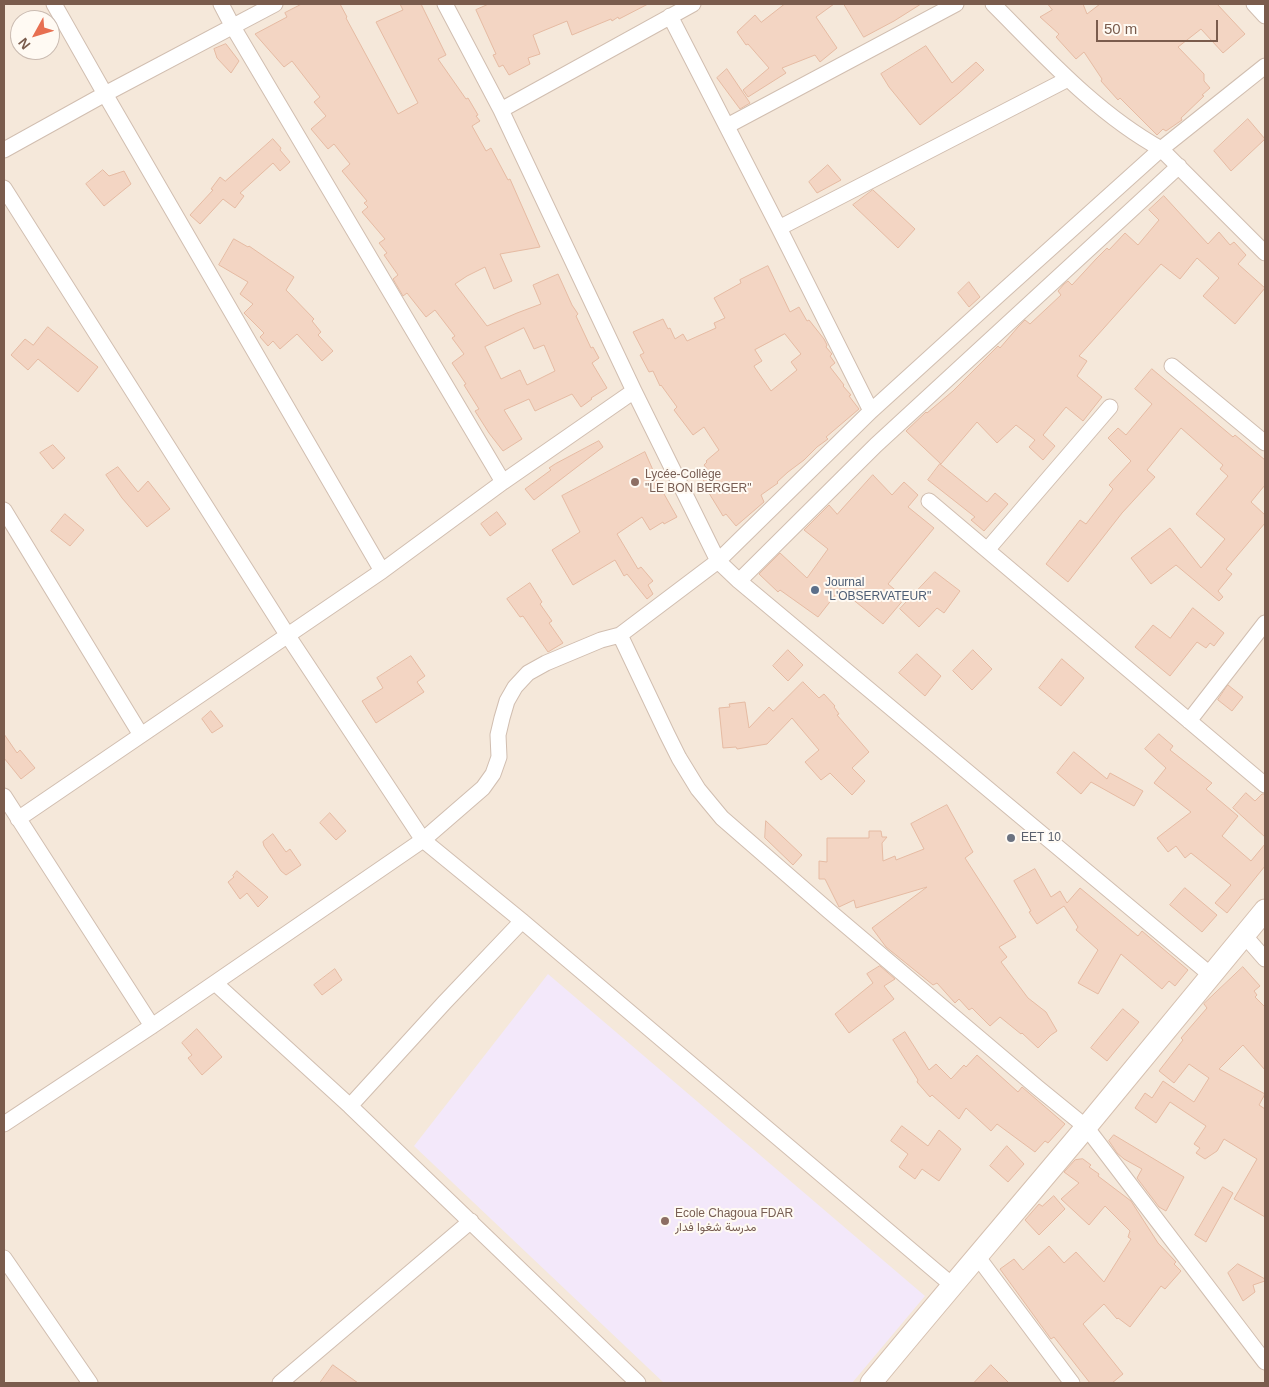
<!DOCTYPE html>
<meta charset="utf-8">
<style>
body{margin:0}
#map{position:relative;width:1269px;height:1387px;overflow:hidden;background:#fdf6ec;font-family:Arial,sans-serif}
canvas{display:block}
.frame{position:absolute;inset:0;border:5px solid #7a5c4d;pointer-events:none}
.north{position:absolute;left:10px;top:10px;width:50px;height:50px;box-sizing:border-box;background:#fffaf3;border:1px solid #cabbb1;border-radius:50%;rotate:231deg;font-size:14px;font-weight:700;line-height:20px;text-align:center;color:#7a5c4d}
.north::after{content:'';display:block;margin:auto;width:18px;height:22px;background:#e76f51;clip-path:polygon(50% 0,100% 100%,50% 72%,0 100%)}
.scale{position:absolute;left:1096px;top:20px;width:122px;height:22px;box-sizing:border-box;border:2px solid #7a5c4d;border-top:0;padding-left:6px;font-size:15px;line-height:18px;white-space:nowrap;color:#7a5c4d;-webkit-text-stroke:4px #fffaf3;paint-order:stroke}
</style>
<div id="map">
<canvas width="1269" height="1387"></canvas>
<div class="frame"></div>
<div class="north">N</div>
<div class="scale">50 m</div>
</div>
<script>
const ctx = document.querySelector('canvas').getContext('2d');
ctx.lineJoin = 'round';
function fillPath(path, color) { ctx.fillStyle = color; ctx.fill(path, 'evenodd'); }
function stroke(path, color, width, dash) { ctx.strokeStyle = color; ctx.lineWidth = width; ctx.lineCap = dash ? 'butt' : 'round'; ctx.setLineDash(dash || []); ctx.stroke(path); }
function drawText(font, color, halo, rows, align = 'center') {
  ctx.font = font + ' Arial,Vazirmatn,sans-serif'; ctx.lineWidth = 4; ctx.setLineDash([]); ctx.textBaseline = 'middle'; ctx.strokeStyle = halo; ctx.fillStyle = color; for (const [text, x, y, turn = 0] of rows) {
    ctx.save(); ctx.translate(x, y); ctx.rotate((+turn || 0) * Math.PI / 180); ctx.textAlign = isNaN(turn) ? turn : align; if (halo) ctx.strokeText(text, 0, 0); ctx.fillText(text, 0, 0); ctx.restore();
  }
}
fillPath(new Path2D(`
 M 4,4 L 1265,4 L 1265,1383 L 4,1383 ZM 20,20 L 50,20 L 50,50 L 20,50 Z`), '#f5e8da');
fillPath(new Path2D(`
 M 548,974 L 925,1296 L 852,1383 L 664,1383 L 414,1146 Z`), '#f3e8fa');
const building = new Path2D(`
 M 302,4 L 340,4 L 347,17 L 346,18 L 398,114 L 418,103 L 376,22 L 403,10 L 400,4 L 421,4 L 446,55 L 438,59 L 466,99 L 468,98 L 478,115 L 476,116 L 480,121 L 472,126 L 486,151 L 491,148 L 508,180 L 510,179 L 540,247 L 500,254 L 512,281 L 494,289 L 485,267 L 467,276 L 455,284 L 487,326 L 517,313 L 541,304 L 533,285 L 558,274 L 572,305 L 578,314 L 576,316 L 591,348 L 593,347 L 599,358 L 592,363 L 607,388 L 591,398 L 592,399 L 581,407 L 572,394 L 535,411 L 529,399 L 504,410 L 522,439 L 503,451 L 489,433 L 475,411 L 479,409 L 464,385 L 466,384 L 452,363 L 464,354 L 452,338 L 455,336 L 435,310 L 426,317 L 407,293 L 403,296 L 393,279 L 398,275 L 384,255 L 387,253 L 379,243 L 385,239 L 362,212 L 368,207 L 364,203 L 367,201 L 342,171 L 350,164 L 334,144 L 328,149 L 311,129 L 326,116 L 314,102 L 320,97 L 292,61 L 284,67 L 255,34 L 287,17 L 285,13 ZM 524,328 L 534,349 L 544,345 L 555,371 L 527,385 L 520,370 L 501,379 L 485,347 Z
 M 489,4 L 648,4 L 619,19 L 618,17 L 612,21 L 611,19 L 572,35 L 567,21 L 533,35 L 540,54 L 528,58 L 530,64 L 509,75 L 503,65 L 499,67 L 493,55 L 496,54 L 476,10 Z
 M 785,4 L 834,4 L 816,17 L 837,48 L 820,62 L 815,55 L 782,68 L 786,73 L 748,97 L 743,90 L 769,68 L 748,44 L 746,45 L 737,32 L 755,15 L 761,22 Z
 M 844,4 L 921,4 L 894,21 L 864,37 Z
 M 1048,4 L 1083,4 L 1087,14 L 1100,4 L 1217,4 L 1245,34 L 1223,53 L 1201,29 L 1178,47 L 1204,74 L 1204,81 L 1210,88 L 1202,95 L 1204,96 L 1181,118 L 1182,120 L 1166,131 L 1163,129 L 1157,135 L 1120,98 L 1118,100 L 1101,81 L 1102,79 L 1084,52 L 1076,59 L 1056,37 L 1059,34 L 1040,17 L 1052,10 Z
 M 226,44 L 239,61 L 231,73 L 217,58 L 214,49 Z
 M 926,46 L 952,83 L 976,62 L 984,70 L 959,93 L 920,125 L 889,87 L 881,74 Z
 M 727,69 L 750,103 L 740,109 L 717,78 Z
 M 1248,119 L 1265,139 L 1231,171 L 1214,151 Z
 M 273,139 L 281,148 L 280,150 L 290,162 L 280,171 L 273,163 L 240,193 L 244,196 L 235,208 L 223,199 L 200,224 L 190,215 L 213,190 L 211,189 L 220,177 L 225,181 Z
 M 828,165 L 841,180 L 817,193 L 809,182 Z
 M 103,170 L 109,176 L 124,171 L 131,184 L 104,206 L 86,184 Z
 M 873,190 L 915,229 L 898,248 L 853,205 Z
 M 1164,196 L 1208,244 L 1219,232 L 1230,245 L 1234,242 L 1246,255 L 1238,264 L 1265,288 L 1235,324 L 1203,296 L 1219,278 L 1197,258 L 1180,279 L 1161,264 L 1079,356 L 1087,361 L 1077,376 L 1102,397 L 1083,421 L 1066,407 L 1043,435 L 1055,446 L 1043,460 L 1029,447 L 1035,440 L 1016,425 L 997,443 L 977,422 L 941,464 L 906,431 L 926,412 L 927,413 L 953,391 L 998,346 L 1000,348 L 1018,327 L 1025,320 L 1030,324 L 1061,295 L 1058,291 L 1064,284 L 1068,281 L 1072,285 L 1096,259 L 1107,248 L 1109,250 L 1125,233 L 1138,245 L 1159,220 L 1149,210 Z
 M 234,239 L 248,247 L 249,246 L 294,277 L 286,290 L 314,319 L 312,321 L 321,332 L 318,335 L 333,351 L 322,361 L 297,334 L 280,349 L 273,341 L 268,346 L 260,337 L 264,333 L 244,313 L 253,304 L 240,294 L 248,282 L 219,265 Z
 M 768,266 L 790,312 L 799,307 L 807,321 L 809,320 L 824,339 L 827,345 L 826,347 L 832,354 L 830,356 L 835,363 L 830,367 L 844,385 L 843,386 L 851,395 L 849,396 L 859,409 L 826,437 L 828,439 L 817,447 L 804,460 L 788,472 L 777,482 L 778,483 L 761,495 L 764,502 L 736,526 L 726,514 L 723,516 L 704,485 L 706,484 L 699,474 L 707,469 L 704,465 L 707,462 L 706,461 L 719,450 L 704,427 L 693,435 L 674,410 L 677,407 L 661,385 L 660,386 L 653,371 L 649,372 L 640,355 L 644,353 L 633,332 L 663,319 L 668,329 L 670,328 L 675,339 L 683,334 L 687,341 L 716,328 L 714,323 L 725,318 L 714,298 L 741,283 L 740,280 ZM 785,334 L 801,354 L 791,362 L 797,370 L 771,391 L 755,368 L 754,366 L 762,361 L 755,350 Z
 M 969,282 L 980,297 L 969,307 L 958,293 Z
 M 48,327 L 98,367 L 78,392 L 38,359 L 28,370 L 11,355 L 25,339 L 33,345 Z
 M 1152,369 L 1233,437 L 1235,435 L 1265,460 L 1265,485 L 1251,502 L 1265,515 L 1265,523 L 1226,569 L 1232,574 L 1218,591 L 1223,597 L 1219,601 L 1176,565 L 1151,584 L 1131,558 L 1170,528 L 1201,568 L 1225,539 L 1196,514 L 1228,476 L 1220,469 L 1223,465 L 1181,428 L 1147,470 L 1155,477 L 1122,513 L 1068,582 L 1046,564 L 1080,520 L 1086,524 L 1113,489 L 1109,485 L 1131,461 L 1108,438 L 1118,428 L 1126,435 L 1152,404 L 1135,389 Z
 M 599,441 L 603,447 L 534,500 L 525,489 L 551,470 L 549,468 L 555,464 Z
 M 53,445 L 65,458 L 53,469 L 40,453 Z
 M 645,452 L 656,477 L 655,478 L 677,517 L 664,524 L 663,522 L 650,530 L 642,517 L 617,534 L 638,569 L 641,567 L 653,581 L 648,585 L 653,594 L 647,599 L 627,574 L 624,576 L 615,560 L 573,585 L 552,550 L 580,532 L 562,496 Z
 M 940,464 L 987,502 L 995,493 L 1008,504 L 984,531 L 971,520 L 975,517 L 928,480 Z
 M 118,467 L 138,492 L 148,481 L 170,509 L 147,527 L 122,498 L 106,475 Z
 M 873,475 L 892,495 L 904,482 L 918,495 L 908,507 L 934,528 L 888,584 L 905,598 L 883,624 L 840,589 L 818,617 L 780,590 L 778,592 L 759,574 L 780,553 L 807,578 L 828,549 L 804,530 L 829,505 L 837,514 Z
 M 497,512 L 506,524 L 490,536 L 481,524 Z
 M 65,514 L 84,530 L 70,546 L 51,531 Z
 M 935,572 L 960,591 L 944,613 L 937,608 L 919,627 L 900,609 Z
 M 530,583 L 542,602 L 540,604 L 552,621 L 549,623 L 563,643 L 548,652 L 523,616 L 520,617 L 507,599 Z
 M 1193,608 L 1224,633 L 1214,646 L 1210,643 L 1206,648 L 1197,642 L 1170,676 L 1135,647 L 1153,625 L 1170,638 Z
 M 788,650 L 803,665 L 788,681 L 773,666 Z
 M 973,650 L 992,669 L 972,690 L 953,671 Z
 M 917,654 L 941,676 L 925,696 L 899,673 Z
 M 411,656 L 425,676 L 417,682 L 424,692 L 376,723 L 362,701 L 383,688 L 377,678 Z
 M 1062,659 L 1084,678 L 1061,706 L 1039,688 Z
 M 803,682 L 819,698 L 824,694 L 835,706 L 834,707 L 839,714 L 837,715 L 869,752 L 852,768 L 865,781 L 852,795 L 830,773 L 821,780 L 805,762 L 819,750 L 792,718 L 767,744 L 737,749 L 736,747 L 723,748 L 719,708 L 730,707 L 729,704 L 745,702 L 749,728 L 769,707 L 773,711 Z
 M 1228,685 L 1243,697 L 1232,711 L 1218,700 Z
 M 211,711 L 223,726 L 212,733 L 202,719 Z
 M 4,734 L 17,753 L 20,750 L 35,768 L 21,779 L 4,758 Z
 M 1159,734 L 1173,746 L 1170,750 L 1212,783 L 1206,789 L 1238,816 L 1222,836 L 1251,861 L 1265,844 L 1265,866 L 1227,913 L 1215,903 L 1231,885 L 1191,853 L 1185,858 L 1176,846 L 1168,852 L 1157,838 L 1191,812 L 1154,783 L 1166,768 L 1145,749 Z
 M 1074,752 L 1107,779 L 1110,773 L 1143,791 L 1134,806 L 1091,782 L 1081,794 L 1057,773 Z
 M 1246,793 L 1255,801 L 1262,794 L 1265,794 L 1265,837 L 1233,808 Z
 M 947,805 L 973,852 L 965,858 L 1016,937 L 999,947 L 1007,957 L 1001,962 L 1028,998 L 1046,1012 L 1057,1031 L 1051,1035 L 1038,1048 L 1022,1033 L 1021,1034 L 1000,1017 L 990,1026 L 972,1008 L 969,1010 L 959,999 L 955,1003 L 937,983 L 933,985 L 886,947 L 872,928 L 927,887 L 856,908 L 854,900 L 839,907 L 825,879 L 819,879 L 819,861 L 827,862 L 827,838 L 869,838 L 869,831 L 881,831 L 882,837 L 887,837 L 882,843 L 883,861 L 895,856 L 896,860 L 924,849 L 911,824 Z
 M 330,813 L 346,831 L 336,840 L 320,823 Z
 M 766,821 L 802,855 L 793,865 L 765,838 Z
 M 273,834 L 286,852 L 290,849 L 301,865 L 286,875 L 281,871 L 264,846 L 263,842 Z
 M 1035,869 L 1051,897 L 1060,891 L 1067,903 L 1080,888 L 1138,936 L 1142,931 L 1188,970 L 1175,986 L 1169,981 L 1162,989 L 1121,954 L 1098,994 L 1078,983 L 1098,950 L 1076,930 L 1078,927 L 1064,906 L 1037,924 L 1029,912 L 1031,911 L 1014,881 Z
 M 237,871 L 268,897 L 258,907 L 247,893 L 240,899 L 228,882 L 234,877 L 233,876 Z
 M 1185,888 L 1217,915 L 1202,932 L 1170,905 Z
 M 880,966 L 895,979 L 884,986 L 894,999 L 849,1033 L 835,1014 L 873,983 L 867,974 Z
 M 1243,967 L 1260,986 L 1254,991 L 1257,995 L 1255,997 L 1265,1007 L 1265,1070 L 1243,1045 L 1219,1069 L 1265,1094 L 1259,1105 L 1265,1109 L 1265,1217 L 1234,1199 L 1257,1159 L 1224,1139 L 1217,1151 L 1205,1159 L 1196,1153 L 1200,1148 L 1194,1144 L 1206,1126 L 1170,1102 L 1156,1123 L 1135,1108 L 1145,1093 L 1152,1098 L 1163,1081 L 1194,1102 L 1209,1078 L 1189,1064 L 1174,1083 L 1159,1071 L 1183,1040 L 1181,1038 L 1207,1008 L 1204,1004 Z
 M 335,969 L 342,980 L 322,995 L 314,985 Z
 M 1123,1009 L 1139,1022 L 1107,1061 L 1091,1048 Z
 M 197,1029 L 222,1057 L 202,1075 L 188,1058 L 192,1055 L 182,1043 Z
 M 905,1032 L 929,1070 L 936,1064 L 951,1079 L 964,1065 L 966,1067 L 977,1055 L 1018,1092 L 1022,1087 L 1065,1124 L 1048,1143 L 1045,1141 L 1035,1152 L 997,1124 L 991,1131 L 966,1108 L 959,1119 L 932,1095 L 930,1097 L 917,1082 L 918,1080 L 893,1040 Z
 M 902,1126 L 928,1146 L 939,1130 L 961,1149 L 939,1181 L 922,1169 L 915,1179 L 899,1167 L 908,1154 L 891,1141 Z
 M 1114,1135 L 1184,1177 L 1166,1211 L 1159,1207 L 1137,1178 L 1142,1169 L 1124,1159 L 1117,1153 L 1109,1141 Z
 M 1007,1146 L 1024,1164 L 1008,1182 L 990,1166 Z
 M 1083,1159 L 1091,1165 L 1089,1167 L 1099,1174 L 1098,1176 L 1131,1201 L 1158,1243 L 1176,1262 L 1174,1264 L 1181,1271 L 1165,1289 L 1161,1286 L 1130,1327 L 1118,1318 L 1117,1319 L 1104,1304 L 1083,1324 L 1123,1374 L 1112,1383 L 1090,1383 L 1054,1337 L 1051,1339 L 1000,1269 L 1014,1259 L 1023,1270 L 1049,1246 L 1064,1263 L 1076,1252 L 1104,1282 L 1131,1239 L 1128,1237 L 1130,1231 L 1105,1206 L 1089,1225 L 1061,1199 L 1079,1183 L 1064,1172 L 1075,1160 Z
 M 1223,1187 L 1233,1193 L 1206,1242 L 1195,1235 Z
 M 1054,1196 L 1065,1209 L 1039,1235 L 1025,1220 L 1039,1204 L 1042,1206 Z
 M 1238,1264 L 1265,1279 L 1265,1281 L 1253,1285 L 1255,1292 L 1243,1301 L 1228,1273 Z
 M 333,1365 L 358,1383 L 320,1383 Z
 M 991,1365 L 1009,1383 L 974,1383 Z`);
fillPath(building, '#f3d5c3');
stroke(building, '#e6bba3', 1);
const street = new Path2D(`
 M 54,4 L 105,94 L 382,571
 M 221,4 L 233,27 L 503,482
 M 445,4 L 501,110 L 634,391 L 718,561 L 739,581 L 1212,976
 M 993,4 C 1045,56 1096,113 1161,149 L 1265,253
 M 1254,4 L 1265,16
 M 670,16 L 779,228 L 871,411
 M 501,110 L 693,4
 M 727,126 L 956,4
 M 4,150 L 105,94 L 275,4
 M 4,188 L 288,636 L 423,840 L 522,921 L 952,1285
 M 779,228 L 1068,79
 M 1172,366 L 1265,443
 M 929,501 L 1265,785
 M 4,510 L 141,735
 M 987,550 L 1110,407
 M 739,581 L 876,445 L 1179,166
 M 620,635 L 667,734 L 679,758 L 698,789 L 722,818 L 829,911 L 1038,1088 L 1086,1127 L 1265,1362
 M 1189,721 L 1265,623
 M 4,796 L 152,1026
 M 18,819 L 382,571 L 503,482 L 634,391
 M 1244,935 L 1265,959
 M 215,983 L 350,1106 L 638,1383
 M 350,1106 L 444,1003 L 522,921
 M 4,1124 L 152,1026 L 423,840 L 483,788 L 493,774 L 499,757 L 498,735 L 502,718 L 507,701 L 515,687 L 528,673 L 546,663 L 601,640 L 620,635 L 718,561 L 871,411 L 1002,292 L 1161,149 L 1265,66
 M 977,1256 L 1072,1383
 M 4,1258 L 90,1383
 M 280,1383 L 471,1221`);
const secondary = new Path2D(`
 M 871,1383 C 942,1297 1015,1212 1087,1126 C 1147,1054 1206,982 1265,910`);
stroke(street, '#d1beb0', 17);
stroke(secondary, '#d6c0b0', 23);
stroke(street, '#fff', 15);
stroke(secondary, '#fff', 21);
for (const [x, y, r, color] of [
 [635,482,5,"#8d6e63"],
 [815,590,5,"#5c6f8a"],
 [1011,838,5,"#6b7280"],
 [665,1221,5,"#8d6e63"]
]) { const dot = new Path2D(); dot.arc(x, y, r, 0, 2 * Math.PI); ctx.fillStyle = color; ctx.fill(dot); stroke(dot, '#fffaf3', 2); }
drawText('12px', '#785e54', '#fffaf3', [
 ["Lycée-Collège",645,475],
 ["\"LE BON BERGER\"",645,489],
 ["Ecole Chagoua FDAR",675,1214],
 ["مدرسة شغوا فدار",675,1228]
], 'left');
drawText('12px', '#4e5e75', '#fffaf3', [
 ["Journal",825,583],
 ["\"L'OBSERVATEUR\"",825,597]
], 'left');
drawText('12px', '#5b616d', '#fffaf3', [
 ["EET 10",1021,838]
], 'left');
</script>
